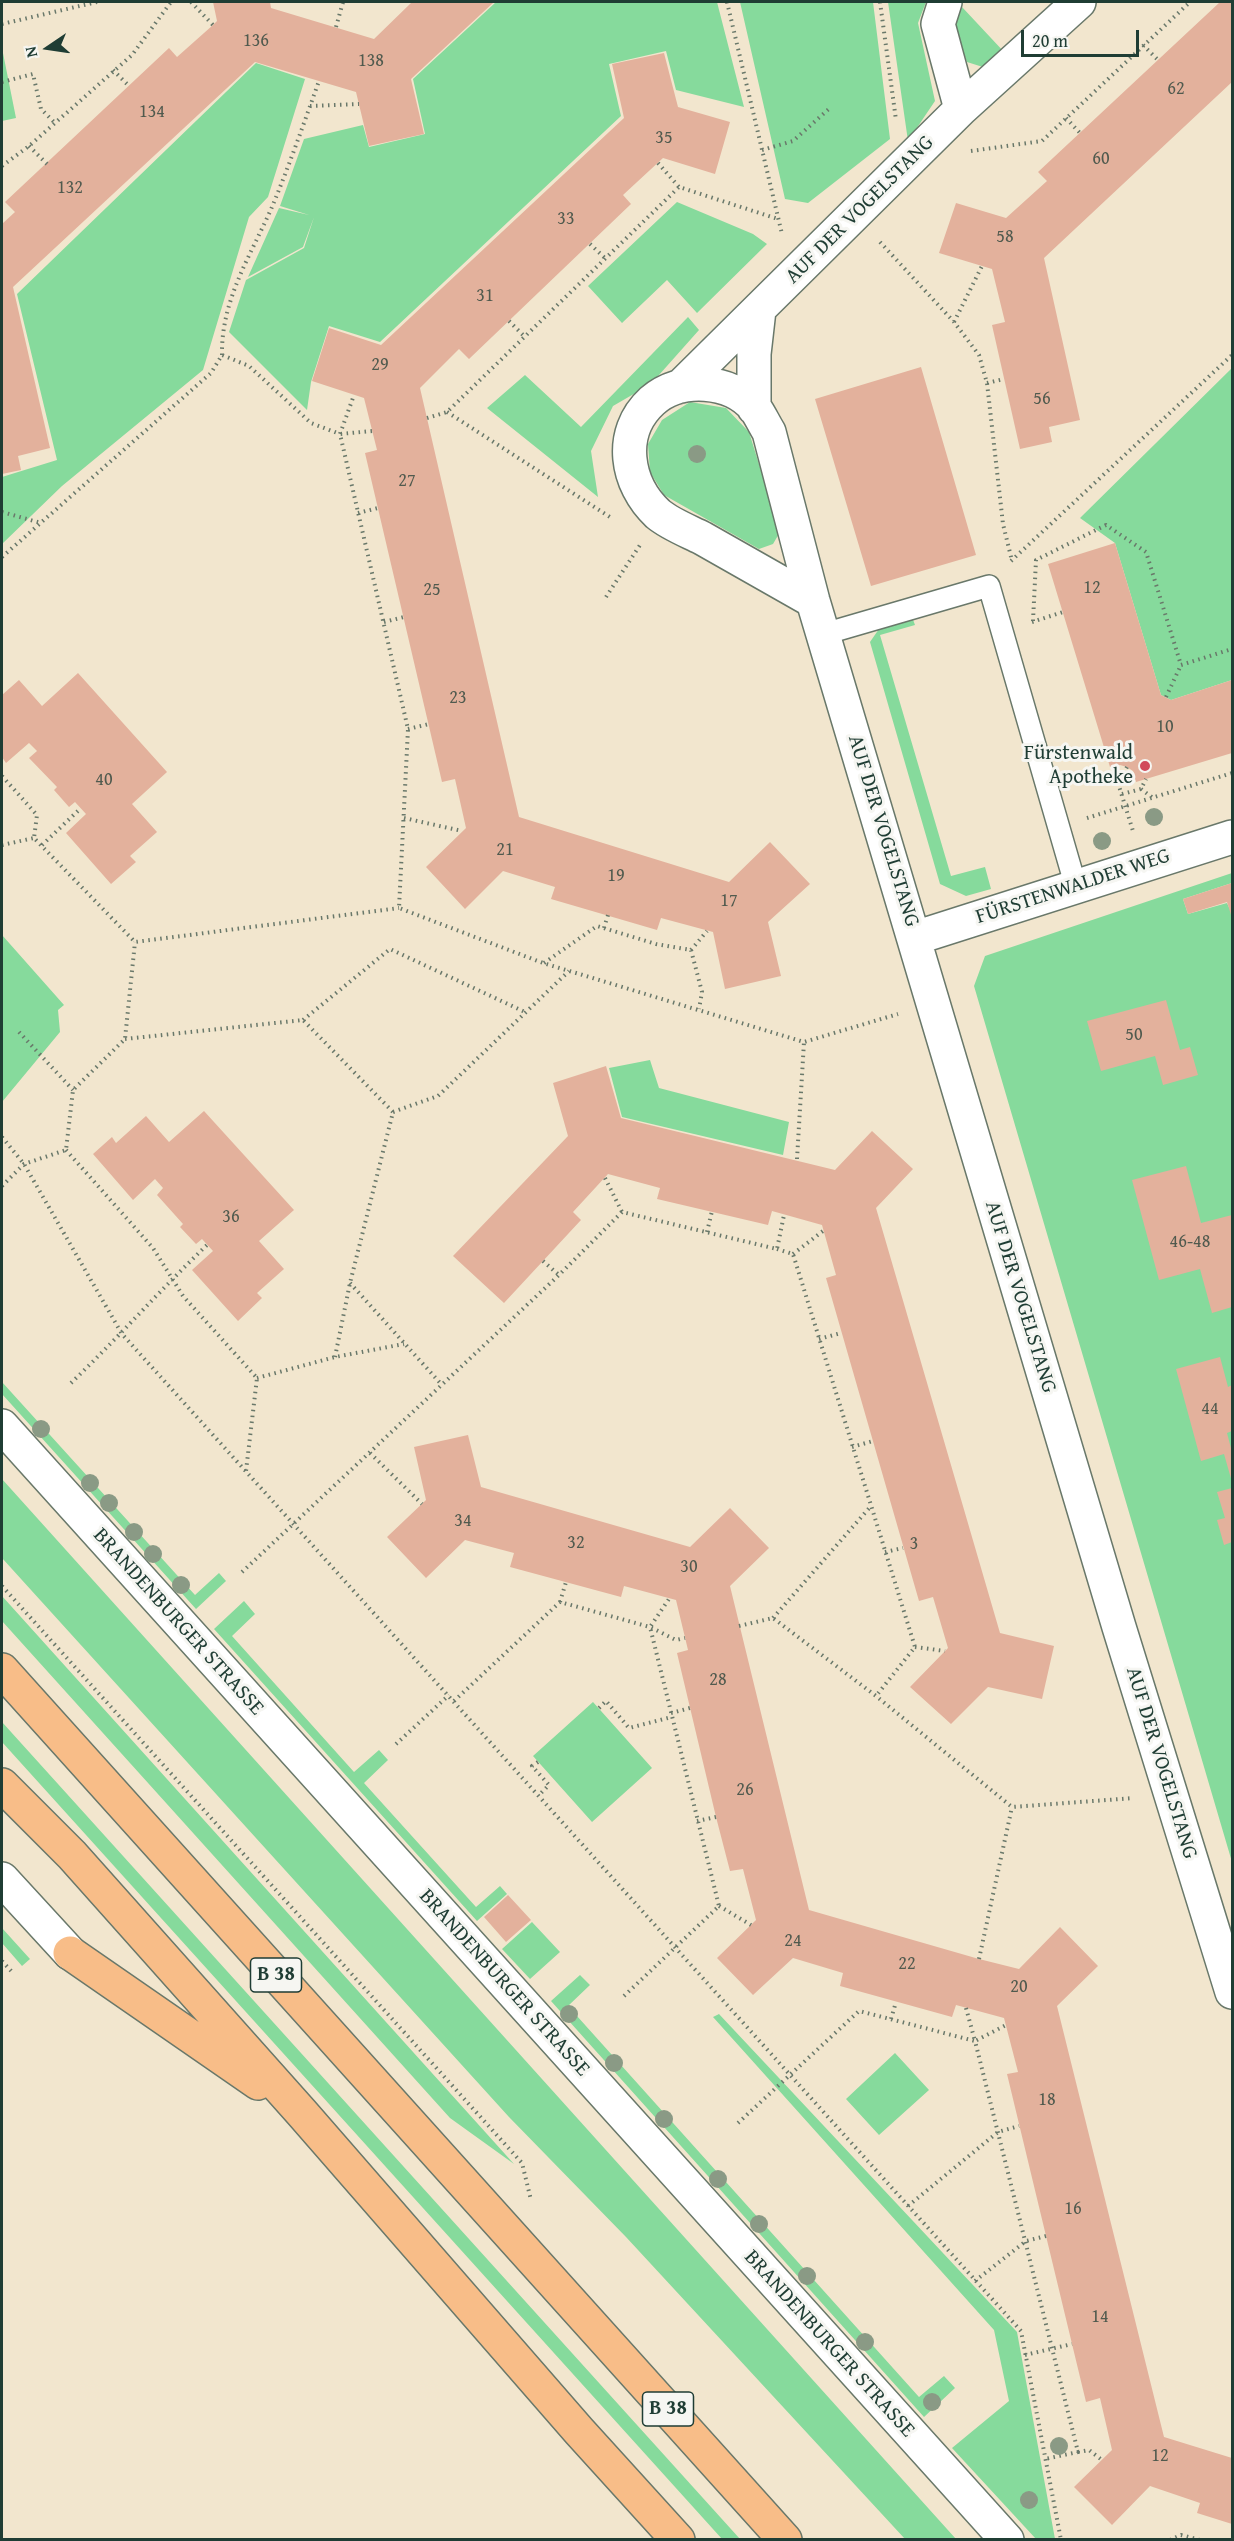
<!DOCTYPE html>
<meta charset="utf-8">
<style>
body{margin:0}
#map{position:relative;width:1234px;height:2541px;overflow:hidden;background:#f2e6ce;font-family:"Gentium Book Plus",serif}
canvas{display:block}
.frame{position:absolute;inset:0;border:3px solid #1f3d34;pointer-events:none}
.north{position:absolute;left:18px;top:18px;width:60px;height:60px;-webkit-text-stroke:4px #f6f6f2;paint-order:stroke;rotate:257deg;font-size:16px;font-weight:700;line-height:24px;text-align:center;color:#1f3d34}
.north::after{content:'';display:block;margin:auto;width:21px;height:27px;background:#1f3d34;clip-path:polygon(50% 0,100% 100%,50% 72%,0 100%)}
.scale{position:absolute;left:1021px;top:30px;width:118px;height:27px;box-sizing:border-box;border:3px solid #1f3d34;border-top:0;padding-left:8px;font-size:18px;line-height:21px;white-space:nowrap;color:#1f3d34;-webkit-text-stroke:4px #f6f6f2;paint-order:stroke}
</style>
<div id="map">
<canvas width="1234" height="2541"></canvas>
<div class="frame"></div>
<div class="north">N</div>
<div class="scale">20 m</div>
</div>
<script>
const ctx = document.querySelector('canvas').getContext('2d');
ctx.lineJoin = 'round';
function fillPath(path, color) { ctx.fillStyle = color; ctx.fill(path, 'evenodd'); }
function stroke(path, color, width, dash) { ctx.strokeStyle = color; ctx.lineWidth = width; ctx.lineCap = dash ? 'butt' : 'round'; ctx.setLineDash(dash || []); ctx.stroke(path); }
function drawText(font, color, halo, rows, align = 'center') {
  ctx.font = font + ' "Gentium Book Plus",serif'; ctx.lineWidth = 6; ctx.setLineDash([]); ctx.textBaseline = 'middle'; ctx.strokeStyle = halo; ctx.fillStyle = color; for (const [text, x, y, turn = 0] of rows) {
    ctx.save(); ctx.translate(x, y); ctx.rotate((+turn || 0) * Math.PI / 180); ctx.textAlign = isNaN(turn) ? turn : align; if (halo) ctx.strokeText(text, 0, 0); ctx.fillText(text, 0, 0); ctx.restore();
  }
}
fillPath(new Path2D(`
 M 496,2 L 717,2 L 744,107 L 676,90 L 666,51 L 609,64 L 621,116 L 380,342 L 329,326 L 311,382 L 307,410 L 229,332 L 246,280 L 304,248 L 314,217 L 303,247 L 248,277 L 279,208 L 309,215 L 280,206 L 304,139 L 363,125 L 369,147 L 425,134 L 413,79 Z
 M 740,2 L 873,2 L 890,139 L 808,203 L 785,199 Z
 M 888,2 L 926,2 L 918,23 L 935,101 L 908,141 Z
 M 962,7 L 1005,53 L 986,68 L 967,62 L 953,25 Z
 M 2,48 L 16,118 L 2,121 Z
 M 256,63 L 305,79 L 268,197 L 249,217 L 203,370 L 62,486 L 2,544 L 2,477 L 57,460 L 17,294 Z
 M 677,202 L 753,234 L 767,244 L 697,313 L 667,280 L 622,323 L 588,286 Z
 M 688,317 L 699,330 L 651,384 L 613,406 L 591,451 L 598,497 L 487,408 L 525,375 L 581,427 Z
 M 1232,368 L 1232,680 L 1171,700 L 1161,695 L 1115,543 L 1080,518 Z
 M 690,402 L 726,408 L 749,432 L 780,532 L 773,544 L 759,549 L 664,495 L 650,472 L 648,444 L 662,420 Z
 M 912,617 L 915,625 L 880,635 L 951,876 L 985,867 L 991,889 L 966,896 L 940,884 L 870,642 L 881,626 Z
 M 1232,873 L 1232,883 L 1183,899 L 1188,914 L 1227,903 L 1232,914 L 1232,1862 L 974,986 L 985,956 Z
 M 2,935 L 64,1005 L 58,1010 L 60,1032 L 2,1102 Z
 M 650,1060 L 659,1088 L 789,1122 L 783,1155 L 622,1117 L 609,1068 Z
 M 2,1382 L 195,1595 L 219,1573 L 226,1581 L 196,1609 L 2,1394 Z
 M 2,1479 L 956,2539 L 905,2539 L 626,2237 L 509,2117 L 2,1558 Z
 M 2,1596 L 514,2164 L 450,2118 L 2,1621 Z
 M 244,1601 L 255,1614 L 232,1636 L 354,1772 L 379,1750 L 388,1760 L 364,1783 L 476,1907 L 500,1886 L 507,1894 L 477,1921 L 214,1629 Z
 M 593,1702 L 652,1768 L 592,1822 L 533,1756 Z
 M 2,1722 L 740,2539 L 722,2539 L 2,1742 Z
 M 532,1922 L 560,1952 L 530,1979 L 502,1949 Z
 M 2,1928 L 30,1959 L 22,1966 L 2,1943 Z
 M 580,1975 L 590,1985 L 568,2006 L 919,2397 L 944,2376 L 955,2388 L 924,2417 L 551,2001 Z
 M 719,2014 L 1017,2332 L 1055,2539 L 1036,2539 L 952,2448 L 1009,2401 L 994,2330 L 713,2017 Z
 M 895,2053 L 929,2090 L 879,2135 L 846,2099 Z`), '#86da9c');
fillPath(new Path2D(`
 M 213,2 L 270,2 L 271,8 L 374,39 L 411,3 L 410,2 L 494,2 L 411,79 L 424,134 L 369,146 L 356,92 L 255,62 L 13,287 L 50,448 L 18,456 L 21,470 L 2,474 L 2,224 L 15,212 L 5,202 L 169,48 L 177,57 L 213,25 L 217,21 Z
 M 1220,2 L 1232,2 L 1232,82 L 1044,258 L 1080,420 L 1049,427 L 1052,442 L 1020,449 L 992,325 L 1005,322 L 992,269 L 939,253 L 956,203 L 1006,218 L 1047,181 L 1038,172 Z
 M 664,53 L 678,107 L 730,122 L 715,174 L 663,158 L 623,195 L 631,204 L 469,359 L 459,349 L 420,388 L 519,817 L 729,882 L 770,842 L 810,884 L 768,922 L 781,976 L 725,989 L 713,932 L 661,918 L 657,930 L 551,899 L 555,887 L 503,871 L 465,909 L 426,867 L 466,828 L 455,779 L 442,782 L 365,453 L 377,450 L 364,398 L 312,381 L 329,328 L 381,345 L 624,118 L 612,64 Z
 M 921,367 L 976,555 L 871,586 L 815,399 Z
 M 1115,543 L 1161,695 L 1171,700 L 1232,680 L 1232,753 L 1136,782 L 1133,771 L 1127,767 L 1120,765 L 1110,767 L 1048,564 Z
 M 78,673 L 167,772 L 132,804 L 157,832 L 130,856 L 136,862 L 111,884 L 66,833 L 86,814 L 75,802 L 69,807 L 54,790 L 57,787 L 29,758 L 37,751 L 29,743 L 6,763 L 2,757 L 2,695 L 19,680 L 42,706 Z
 M 1232,883 L 1232,918 L 1227,902 L 1188,914 L 1183,899 Z
 M 1166,1000 L 1180,1050 L 1190,1047 L 1198,1075 L 1163,1085 L 1155,1056 L 1101,1071 L 1087,1021 Z
 M 606,1066 L 621,1118 L 835,1170 L 872,1131 L 913,1169 L 876,1208 L 1000,1633 L 1054,1646 L 1042,1699 L 988,1687 L 951,1724 L 910,1687 L 948,1648 L 933,1597 L 919,1601 L 826,1278 L 836,1275 L 822,1225 L 772,1211 L 768,1225 L 657,1199 L 660,1188 L 608,1174 L 573,1212 L 581,1220 L 504,1303 L 453,1256 L 568,1136 L 553,1083 Z
 M 204,1111 L 294,1210 L 259,1241 L 284,1269 L 257,1293 L 262,1298 L 238,1321 L 192,1270 L 213,1251 L 202,1239 L 196,1244 L 180,1227 L 183,1224 L 157,1195 L 163,1188 L 155,1179 L 133,1200 L 93,1154 L 112,1137 L 116,1143 L 146,1116 L 169,1142 Z
 M 1186,1166 L 1201,1223 L 1232,1215 L 1232,1307 L 1212,1313 L 1200,1269 L 1159,1280 L 1132,1180 Z
 M 1220,1357 L 1228,1387 L 1232,1385 L 1232,1431 L 1227,1433 L 1232,1452 L 1232,1482 L 1224,1454 L 1201,1461 L 1176,1369 Z
 M 468,1435 L 481,1487 L 690,1547 L 730,1508 L 769,1548 L 730,1586 L 809,1910 L 979,1959 L 1019,1969 L 1060,1927 L 1098,1966 L 1057,2006 L 1164,2437 L 1232,2458 L 1232,2524 L 1197,2513 L 1200,2503 L 1150,2486 L 1112,2525 L 1074,2487 L 1112,2450 L 1100,2398 L 1086,2402 L 1007,2074 L 1018,2072 L 1004,2018 L 956,2005 L 952,2017 L 840,1986 L 843,1973 L 793,1958 L 753,1995 L 717,1958 L 756,1920 L 743,1869 L 730,1871 L 716,1817 L 677,1653 L 688,1650 L 676,1600 L 624,1586 L 621,1597 L 510,1567 L 514,1553 L 465,1540 L 426,1578 L 387,1537 L 426,1500 L 414,1447 Z
 M 1232,1488 L 1232,1542 L 1224,1545 L 1217,1520 L 1225,1518 L 1217,1492 Z
 M 508,1895 L 531,1920 L 506,1942 L 484,1917 Z`), '#e3b19c');
const service = new Path2D(`
 M 824,634 L 989,586 L 1076,887`);
const minor = new Path2D(`
 M 945,2 L 938,24 L 961,109
 M 681,386 L 961,109 L 1079,2
 M 754,408 L 754,354 L 759,310
 M 813,601 C 776,580 739,559 702,538 C 688,531 670,524 658,514 C 626,484 617,433 652,401 C 680,376 731,379 755,408 C 760,415 764,424 769,432 L 813,601 L 1119,1627 L 1232,1992
 M 915,938 L 1232,837
 M 2,1426 L 1007,2540
 M 2,1879 L 70,1953`);
const trunk = new Path2D(`
 M 2,1670 L 785,2540
 M 2,1785 L 72,1855 L 302,2113 L 579,2431 L 678,2540
 M 70,1953 L 258,2083`);
stroke(service, '#69786a', 24);
stroke(minor, '#69786a', 36);
stroke(trunk, '#69786a', 36);
stroke(new Path2D(`
 M 191,2 L 213,25
 M 727,2 L 782,234
 M 880,2 L 896,120
 M 2,24 L 97,2
 M 336,27 L 343,2
 M 1143,45 L 1158,60
 M 113,70 L 129,86
 M 2,82 L 33,74 L 41,109 L 55,123
 M 310,106 L 359,104
 M 1066,118 L 1080,133
 M 29,146 L 47,164
 M 762,150 L 793,141 L 830,108
 M 971,151 L 1042,141 L 1190,2
 M 658,163 L 679,187
 M 2,166 L 29,146 L 132,55 L 171,2
 M 880,242 L 954,322 L 979,355 L 987,383 L 1003,524 L 1012,561
 M 590,244 L 606,259
 M 509,321 L 524,336
 M 954,322 L 982,266
 M 222,355 C 221,300 251,255 272,207 C 289,166 304,123 319,81
 M 987,383 L 1004,379
 M 447,412 L 613,519
 M 427,418 L 447,412 L 679,187 L 778,219
 M 372,431 L 340,434 L 408,729 L 399,908 L 543,963 L 804,1042 L 898,1014
 M 2,512 L 41,523
 M 358,513 L 378,508
 M 2,557 L 211,373 L 222,355 L 249,366 L 311,423 L 340,434 L 354,395
 M 1011,561 L 1232,355
 M 606,597 L 640,545
 M 1033,621 L 1036,560 L 1106,525 L 1146,552 L 1181,665 L 1232,649
 M 384,622 L 404,617
 M 1032,622 L 1063,612
 M 1166,697 L 1181,665
 M 408,729 L 429,724
 M 1127,767 L 1118,783 L 1133,831
 M 2,776 L 37,815 L 34,838 L 135,942 L 399,908
 M 1141,789 L 1153,798
 M 1122,794 L 1141,789 L 1146,779
 M 404,818 L 462,831
 M 1087,818 L 1232,773
 M 2,845 L 34,838
 M 42,845 L 81,808
 M 604,928 L 608,915
 M 691,950 L 707,931
 M 544,963 L 597,926 L 656,944 L 691,950 L 702,992 L 699,1009
 M 303,1020 L 390,949 L 525,1012
 M 19,1032 L 73,1090
 M 125,1039 L 303,1020 L 393,1112
 M 393,1112 L 438,1096 L 569,971
 M 2,1137 L 24,1164 L 122,1334 L 1021,2331 L 1061,2540
 M 66,1150 L 153,1248 L 183,1296 L 257,1378 L 246,1471
 M 797,1159 L 804,1042
 M 605,1178 L 622,1212
 M 2,1186 L 24,1164 L 66,1150 L 73,1090 L 125,1039 L 135,942
 M 707,1232 L 712,1211
 M 777,1249 L 793,1254 L 915,1647 L 876,1696
 M 793,1254 L 823,1231
 M 543,1261 L 559,1275
 M 350,1283 L 442,1385
 M 819,1339 L 841,1333
 M 335,1357 L 350,1283 L 393,1112
 M 257,1378 L 335,1357 L 404,1344
 M 71,1383 C 118,1338 160,1290 207,1245
 M 852,1447 L 873,1441
 M 370,1453 L 422,1504
 M 885,1552 L 903,1548
 M 242,1572 L 559,1275 L 622,1212 L 777,1249 L 784,1215
 M 2,1586 L 522,2163 L 531,2200
 M 560,1602 L 566,1582
 M 773,1618 L 871,1506
 M 739,1626 L 773,1618 L 876,1696 L 1012,1807 L 1134,1798
 M 915,1647 L 945,1651
 M 454,1701 L 560,1602 L 650,1627 L 676,1640 L 685,1638
 M 599,1708 L 606,1701 L 629,1728 L 672,1717
 M 671,1713 L 690,1708
 M 396,1744 L 449,1695
 M 538,1762 L 532,1766 L 549,1785 L 539,1795
 M 697,1821 L 716,1817
 M 719,1906 L 751,1925
 M 979,1959 L 1012,1807
 M 2,1961 L 13,1973
 M 624,1996 L 719,1906 L 650,1627 L 669,1599
 M 966,2008 L 975,2041 L 1006,2025
 M 891,2019 L 896,2002
 M 738,2123 L 859,2011 L 975,2041 L 1078,2452 L 1045,2459
 M 908,2206 L 998,2132 L 1019,2126
 M 975,2281 L 1026,2241 L 1046,2236
 M 1025,2355 L 1072,2344
 M 1078,2452 L 1089,2450 L 1102,2460
 M 1170,2540 L 1181,2535 L 1200,2540`), '#69786a', 4, [1.5, 4.5]);
stroke(service, '#fff', 21);
stroke(minor, '#fff', 33);
stroke(trunk, '#f8bd88', 33);
ctx.fillStyle = '#8a9a85';
for (const [x, y] of [
 [697,454],
 [1154,817],
 [1102,841],
 [41,1429],
 [90,1483],
 [109,1503],
 [134,1532],
 [153,1554],
 [181,1585],
 [569,2014],
 [614,2063],
 [664,2119],
 [718,2179],
 [759,2224],
 [807,2276],
 [865,2342],
 [932,2402],
 [1059,2446],
 [1029,2500]
]) { ctx.beginPath(); ctx.arc(x, y, 9, 0, 2 * Math.PI); ctx.fill(); }
for (const [x, y, r, color] of [
 [1145,766,6,"#d1495b"]
]) { const dot = new Path2D(); dot.arc(x, y, r, 0, 2 * Math.PI); ctx.fillStyle = color; ctx.fill(dot); stroke(dot, '#f6f6f2', 2); }
drawText('18px', '#505a4e', null, [
 ["136",256,41],
 ["138",371,61],
 ["62",1176,89],
 ["134",152,112],
 ["35",664,138],
 ["60",1101,159],
 ["132",70,188],
 ["33",566,219],
 ["58",1005,237],
 ["31",485,296],
 ["29",380,365],
 ["56",1042,399],
 ["27",407,481],
 ["12",1092,588],
 ["25",432,590],
 ["23",458,698],
 ["10",1165,727],
 ["40",104,780],
 ["21",505,850],
 ["19",616,876],
 ["17",729,901],
 ["50",1134,1035],
 ["36",231,1217],
 ["46-48",1190,1242],
 ["44",1210,1409],
 ["34",463,1521],
 ["32",576,1543],
 ["3",914,1544],
 ["30",689,1567],
 ["28",718,1680],
 ["26",745,1790],
 ["24",793,1941],
 ["22",907,1964],
 ["20",1019,1987],
 ["18",1047,2100],
 ["16",1073,2209],
 ["14",1100,2317],
 ["12",1160,2456]
]);
for (const [x, y, w] of [
 [276,1975,51],
 [668,2409,51]
]) { const box = new Path2D(); box.roundRect(x - w / 2, y - 17, w, 34, 4.5); ctx.fillStyle = '#f6f6f2'; ctx.fill(box); stroke(box, '#1f3d34', 1.5); }
drawText('bold 20px', '#1f3d34', null, [
 ["B 38",276,1975],
 ["B 38",668,2409]
]);
drawText('21px', '#1f3d34', '#f6f6f2', [
 ["AUF DER VOGELSTANG",860,210,-45],
 ["AUF DER VOGELSTANG",883,831,73],
 ["FÜRSTENWALDER WEG",1073,887,-18],
 ["AUF DER VOGELSTANG",1020,1297,73],
 ["BRANDENBURGER STRASSE",178,1622,48],
 ["AUF DER VOGELSTANG",1161,1763,73],
 ["BRANDENBURGER STRASSE",504,1983,48],
 ["BRANDENBURGER STRASSE",829,2344,48]
]);
drawText('21px', '#1f3d34', '#f6f6f2', [
 ["Fürstenwald",1133,754],
 ["Apotheke",1133,778]
], 'right');
</script>
